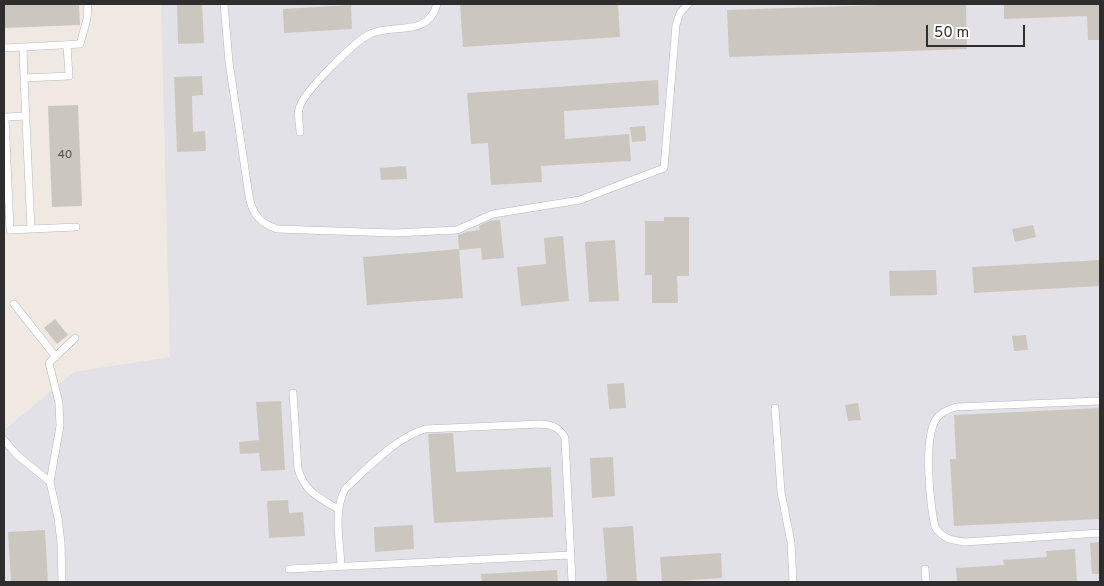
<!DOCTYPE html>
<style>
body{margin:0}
#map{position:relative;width:1104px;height:586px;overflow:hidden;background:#efe9e1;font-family:Overpass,sans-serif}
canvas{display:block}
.frame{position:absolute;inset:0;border:5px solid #2e2e2e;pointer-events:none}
.scale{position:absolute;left:926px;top:25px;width:99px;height:22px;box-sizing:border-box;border:2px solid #2e2e2e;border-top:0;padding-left:6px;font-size:15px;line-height:18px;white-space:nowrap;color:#2e2e2e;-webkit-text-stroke:4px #fff;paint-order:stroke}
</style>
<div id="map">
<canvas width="1104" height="586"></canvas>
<div class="frame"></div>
<div class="scale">50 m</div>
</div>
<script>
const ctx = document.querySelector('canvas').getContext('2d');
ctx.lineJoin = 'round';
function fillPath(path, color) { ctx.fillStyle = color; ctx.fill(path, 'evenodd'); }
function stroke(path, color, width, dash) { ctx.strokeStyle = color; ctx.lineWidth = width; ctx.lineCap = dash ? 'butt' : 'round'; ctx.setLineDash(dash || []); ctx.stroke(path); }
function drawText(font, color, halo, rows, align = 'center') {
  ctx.font = font + ' Overpass,sans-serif'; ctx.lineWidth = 4.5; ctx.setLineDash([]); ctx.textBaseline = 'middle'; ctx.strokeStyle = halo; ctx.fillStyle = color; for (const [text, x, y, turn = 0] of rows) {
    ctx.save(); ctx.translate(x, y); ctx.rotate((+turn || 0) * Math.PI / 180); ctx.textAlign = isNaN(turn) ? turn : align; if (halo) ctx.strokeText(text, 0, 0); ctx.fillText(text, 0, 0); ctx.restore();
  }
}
fillPath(new Path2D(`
 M 161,4 L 1100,4 L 1100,582 L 4,582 L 4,430 L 74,372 L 170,357 Z`), '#e3e1e8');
fillPath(new Path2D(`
 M 4,4 L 79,4 L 80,25 L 4,28 Z
 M 177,4 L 202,4 L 204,43 L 178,44 Z
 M 460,4 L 618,4 L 620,37 L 463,47 Z
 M 912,4 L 966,4 L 967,49 L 729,57 L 727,10 Z
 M 1004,4 L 1100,4 L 1100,40 L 1088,40 L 1087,16 L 1004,19 Z
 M 351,5 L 352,29 L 284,33 L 283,9 Z
 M 202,76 L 203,95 L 192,96 L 193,132 L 205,131 L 206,151 L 177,152 L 174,77 Z
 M 658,80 L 659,105 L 564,111 L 565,139 L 629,134 L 631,161 L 541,166 L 542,182 L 491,185 L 488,143 L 471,144 L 467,93 Z
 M 78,105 L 82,206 L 52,207 L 48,106 Z
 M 645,126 L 646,141 L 632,142 L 630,127 Z
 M 406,166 L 407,179 L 381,180 L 380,168 Z
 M 664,217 L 689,217 L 689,276 L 677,276 L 678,303 L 652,303 L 652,275 L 645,275 L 645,221 L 664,221 Z
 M 500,220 L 504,258 L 482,260 L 481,248 L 459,250 L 458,235 L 466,232 L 480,230 L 479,226 L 489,221 Z
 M 1033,225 L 1036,237 L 1015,242 L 1012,229 Z
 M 563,236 L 569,301 L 521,306 L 517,267 L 546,264 L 544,238 Z
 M 615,240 L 619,301 L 589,302 L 585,242 Z
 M 459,249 L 463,298 L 367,305 L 363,257 Z
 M 1100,260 L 1100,286 L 974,293 L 972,267 Z
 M 936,270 L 937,295 L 890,296 L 889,271 Z
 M 55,319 L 68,335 L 57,344 L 44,328 Z
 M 1026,335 L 1028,350 L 1014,351 L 1012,336 Z
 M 624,383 L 626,408 L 609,409 L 607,384 Z
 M 281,401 L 285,470 L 261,471 L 259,453 L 240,454 L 239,442 L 259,440 L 256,402 Z
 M 858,403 L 861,420 L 848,421 L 845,405 Z
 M 1100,408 L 1100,519 L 954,526 L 950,459 L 956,459 L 954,415 Z
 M 453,433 L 456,472 L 551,467 L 553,517 L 434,523 L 428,434 Z
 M 613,457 L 615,496 L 592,498 L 590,458 Z
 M 288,500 L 289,513 L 303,512 L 305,536 L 269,538 L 267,501 Z
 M 413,525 L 414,549 L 375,552 L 374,527 Z
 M 633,526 L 637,582 L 607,582 L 603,528 Z
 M 45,530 L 48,582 L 11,582 L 8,532 Z
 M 1100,542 L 1100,574 L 1092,574 L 1090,543 Z
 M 1075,549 L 1077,582 L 957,582 L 956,568 L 1004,565 L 1003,560 L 1047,557 L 1046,551 Z
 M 721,553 L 722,578 L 662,582 L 660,557 Z
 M 557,570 L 558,582 L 482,582 L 481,574 Z`), '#cbc7bf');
const lane = new Path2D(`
 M 224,4 L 229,62 L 249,196 C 252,214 260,223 277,229 L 394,233 L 457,230 L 493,214 L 580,200 L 664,168 L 676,25 L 680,13 L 688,4
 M 23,47 L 24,78
 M 4,48 L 80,44 L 87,19 L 88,4
 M 26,116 L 5,117 L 10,230 L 31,229 L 24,78 L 69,76 L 67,45
 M 300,132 C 300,125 297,115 299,109 C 302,93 355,41 370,34 C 394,23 428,38 437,4
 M 31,229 L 76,227
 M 14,304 L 56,357
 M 293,393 L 298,469 C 305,492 318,497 338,509
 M 1100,401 L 956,407 C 949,409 941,412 936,419 C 923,439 930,504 935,527 C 943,539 951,540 965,542 L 1100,533
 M 775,408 L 781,492 L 791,542 L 793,582
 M 4,440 L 17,455 L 50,482 L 58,518 L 61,543 L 62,582
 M 50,482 L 60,426 L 59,403 L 49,363 L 75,338
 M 341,566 C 340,541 333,512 345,489 C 368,468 395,438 425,429 L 540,424 C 553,425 559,427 565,438 L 572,582
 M 289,569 L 570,555
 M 925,569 L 926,582`);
stroke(lane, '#b4b7c1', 8);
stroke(lane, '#fff', 7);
drawText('12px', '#555452', null, [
 ["40",65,156]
]);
</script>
